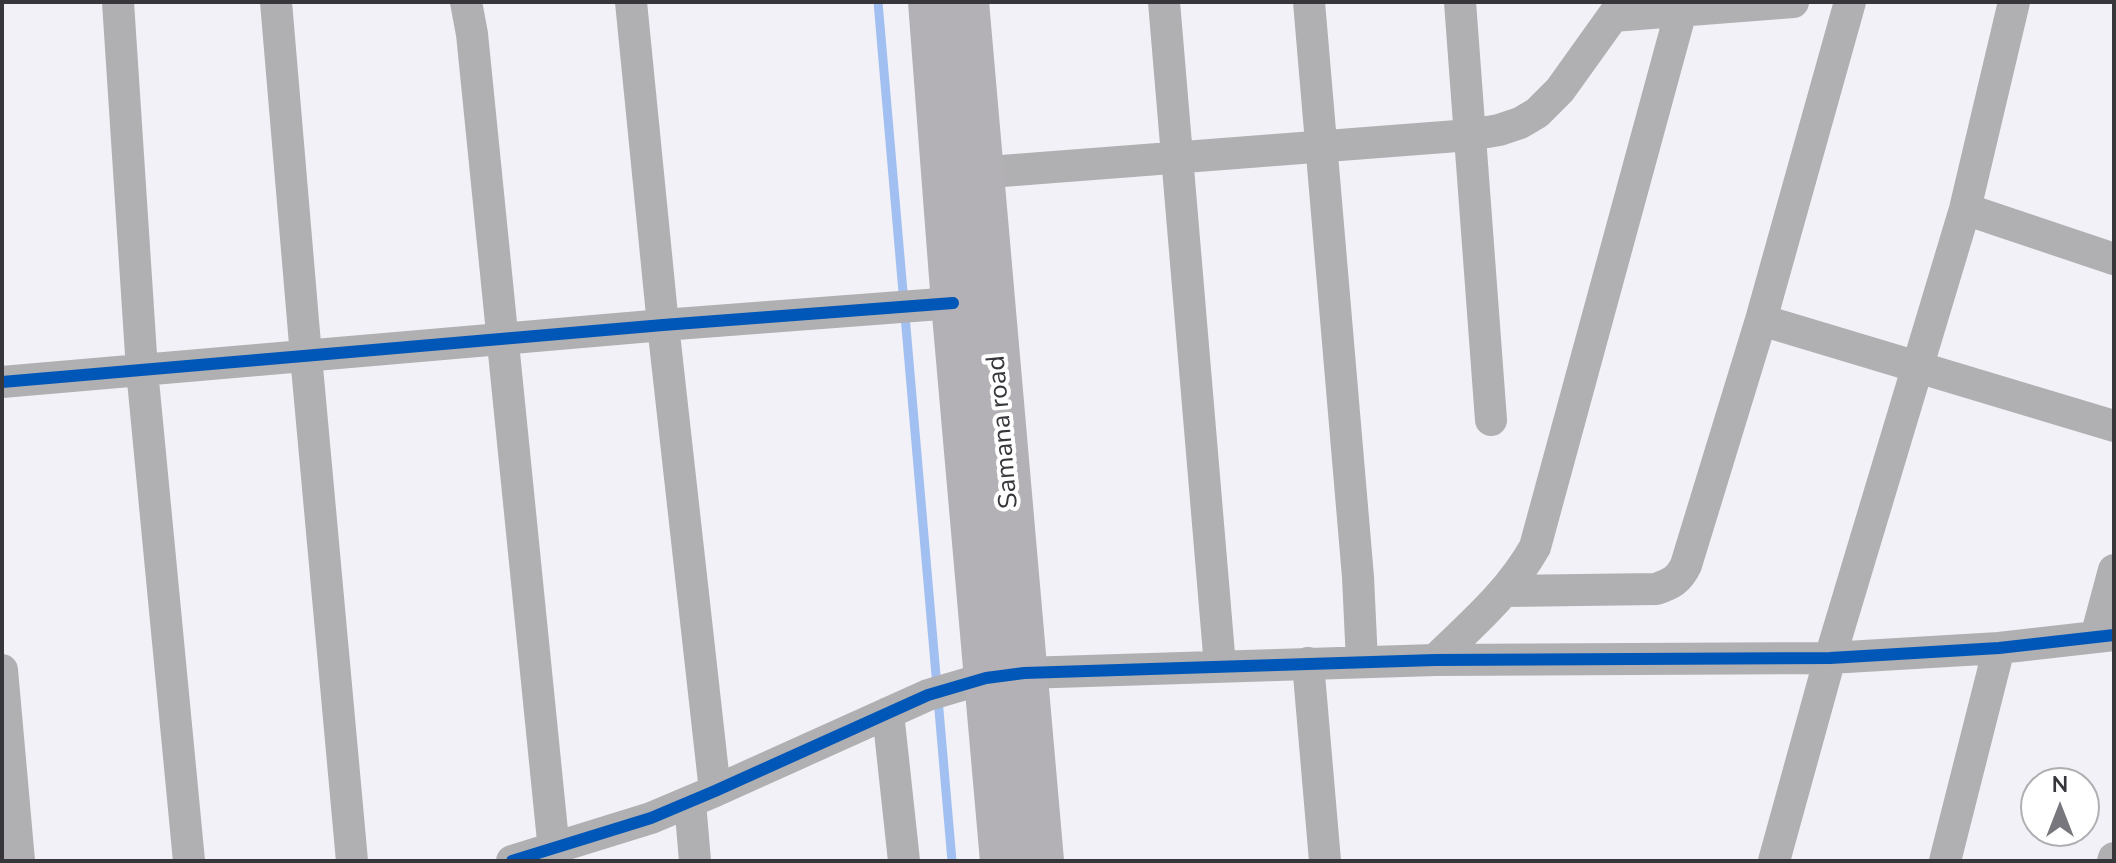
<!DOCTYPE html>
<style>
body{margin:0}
#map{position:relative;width:2116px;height:863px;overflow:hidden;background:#f1f1f7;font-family:"Nunito Sans",sans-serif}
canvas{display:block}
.frame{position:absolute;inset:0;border:4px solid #36363b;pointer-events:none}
.north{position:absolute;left:2020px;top:767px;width:80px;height:80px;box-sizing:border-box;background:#fff;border:2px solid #afafb1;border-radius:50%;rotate:0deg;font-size:22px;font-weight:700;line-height:32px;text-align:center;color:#36363b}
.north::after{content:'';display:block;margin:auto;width:28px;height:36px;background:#77777d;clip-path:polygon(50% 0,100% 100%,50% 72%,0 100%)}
</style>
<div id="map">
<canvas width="2116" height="863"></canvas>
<div class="frame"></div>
<div class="north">N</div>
</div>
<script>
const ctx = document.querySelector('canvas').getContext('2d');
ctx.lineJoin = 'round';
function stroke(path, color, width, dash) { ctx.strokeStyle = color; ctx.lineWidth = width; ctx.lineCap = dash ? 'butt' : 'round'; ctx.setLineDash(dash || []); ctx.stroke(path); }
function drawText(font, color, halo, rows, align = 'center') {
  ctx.font = font + ' "Nunito Sans",sans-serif'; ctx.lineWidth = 8; ctx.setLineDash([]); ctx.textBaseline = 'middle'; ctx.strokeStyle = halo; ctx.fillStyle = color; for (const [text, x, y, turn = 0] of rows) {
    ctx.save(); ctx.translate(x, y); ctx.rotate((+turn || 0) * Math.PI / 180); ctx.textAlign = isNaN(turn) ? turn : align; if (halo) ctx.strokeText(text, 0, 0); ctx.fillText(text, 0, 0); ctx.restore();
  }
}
stroke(new Path2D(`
 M 878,2 L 952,861`), '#a2bff1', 9);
stroke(new Path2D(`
 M 118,2 L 142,370 L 189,861
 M 276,2 L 306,356 L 352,861
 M 466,2 L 472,34 L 555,861
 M 631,2 L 663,325 L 715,791
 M 1164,2 L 1220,666
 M 1309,2 L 1358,577 L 1362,662
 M 1460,2 L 1491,420
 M 1613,16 L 1793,2
 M 963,174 L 1470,135 L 1499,130 L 1520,123 L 1537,113 L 1560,90 L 1623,2
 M 1965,209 L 2114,259
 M 1761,320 L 2114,426
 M 2,382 L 663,325 L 953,303
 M 1506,591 L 1656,589 C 1671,584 1679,580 1686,565 L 1761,320 L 1850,2
 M 2096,637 L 2114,570
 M 1435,660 C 1472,624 1509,593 1535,547 L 1681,11
 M 1308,663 L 1325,861
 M 2,670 L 19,861
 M 888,713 L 904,861
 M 690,802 L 695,861
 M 512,861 L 651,818 L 715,791 L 928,695 L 986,678 L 1024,673 L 1435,660 L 1830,658 L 1999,648 L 2114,635
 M 1774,861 L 1830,658 L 1965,209 L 2014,2
 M 1945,861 L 1999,648
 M 2113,861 L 2114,858`), '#b0afb1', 32);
stroke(new Path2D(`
 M 930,2 L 953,303 L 1002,861
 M 967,2 L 1042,861`), '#b4b1b6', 44);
stroke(new Path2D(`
 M 2,382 L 663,325 L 953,303
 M 512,861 L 651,818 L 715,791 L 928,695 L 986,678 L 1024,673 L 1435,660 L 1830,658 L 1999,648 L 2114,635`), '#0057b8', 12);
drawText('26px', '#36363b', '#fff', [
 ["Samana road",1004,432,-95]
]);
</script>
